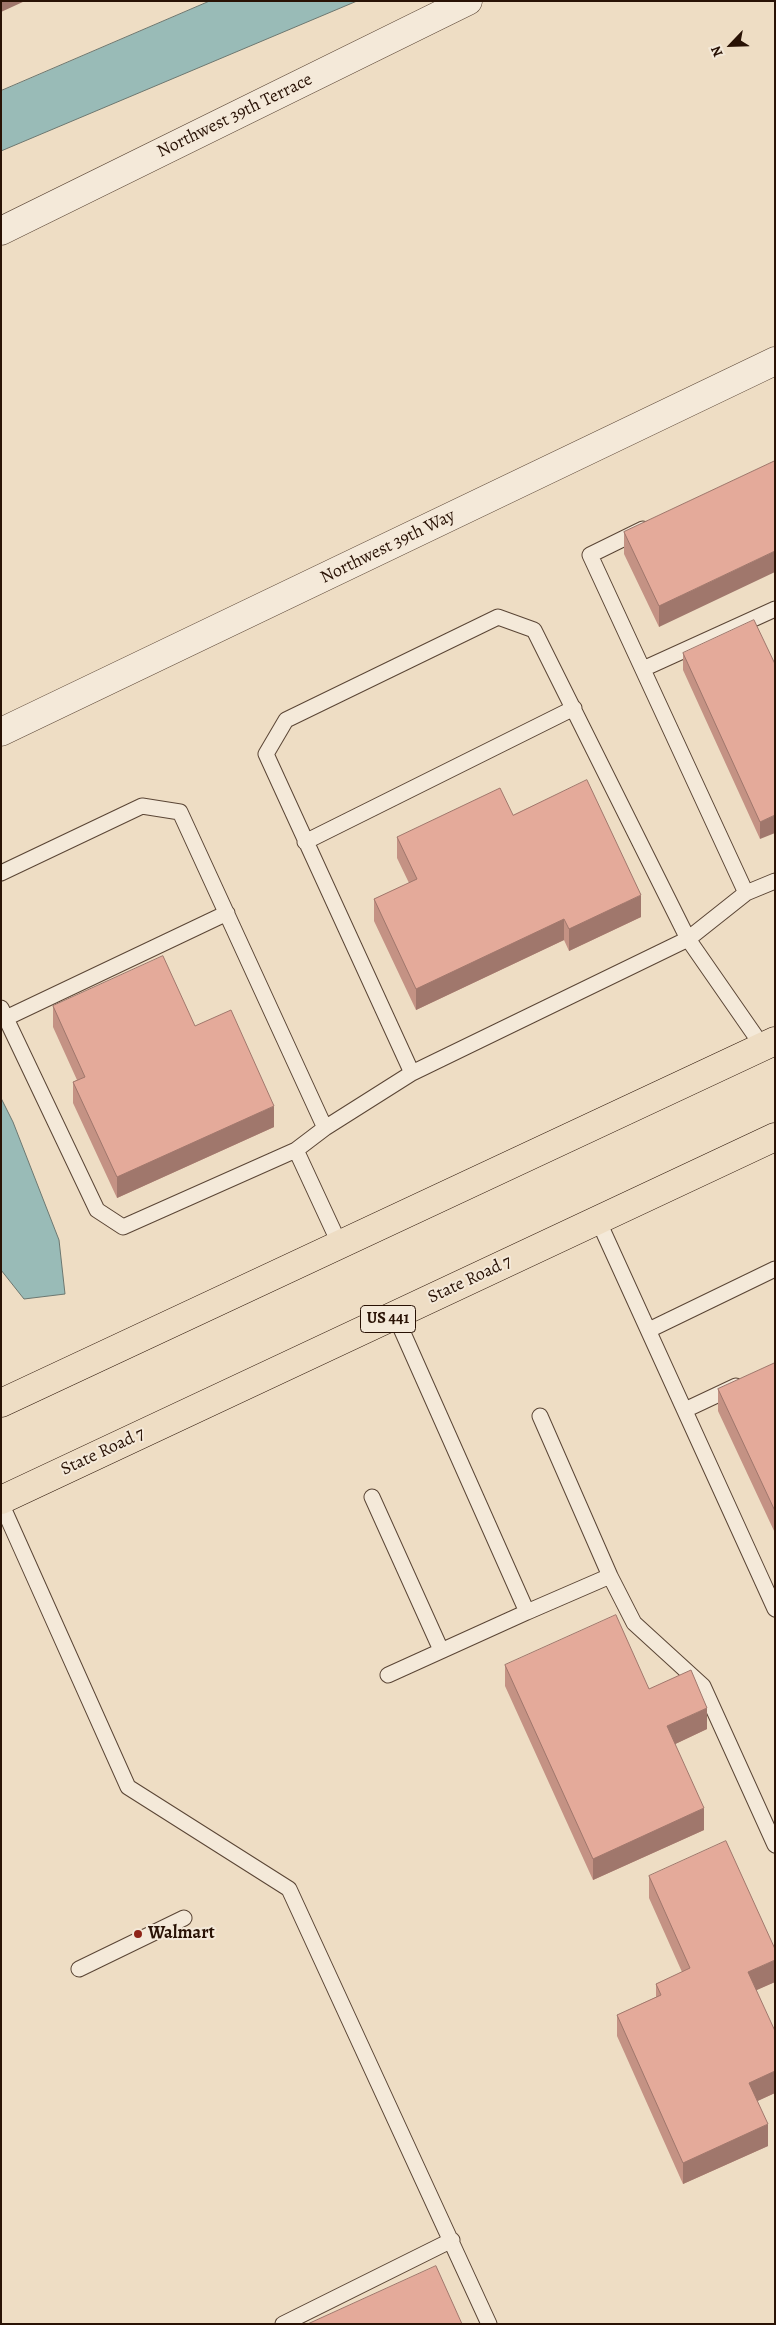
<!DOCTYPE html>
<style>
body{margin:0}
#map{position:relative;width:776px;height:2325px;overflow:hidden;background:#eeddc4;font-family:Alegreya,serif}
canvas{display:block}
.frame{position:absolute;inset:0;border:2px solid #291205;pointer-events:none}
.north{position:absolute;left:706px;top:20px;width:50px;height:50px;-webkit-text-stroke:4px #f4e9d9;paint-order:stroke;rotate:246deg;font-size:14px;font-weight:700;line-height:20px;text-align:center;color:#291205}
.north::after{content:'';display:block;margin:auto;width:18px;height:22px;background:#291205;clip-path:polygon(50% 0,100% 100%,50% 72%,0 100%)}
</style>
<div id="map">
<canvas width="776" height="2325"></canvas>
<div class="frame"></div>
<div class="north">N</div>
</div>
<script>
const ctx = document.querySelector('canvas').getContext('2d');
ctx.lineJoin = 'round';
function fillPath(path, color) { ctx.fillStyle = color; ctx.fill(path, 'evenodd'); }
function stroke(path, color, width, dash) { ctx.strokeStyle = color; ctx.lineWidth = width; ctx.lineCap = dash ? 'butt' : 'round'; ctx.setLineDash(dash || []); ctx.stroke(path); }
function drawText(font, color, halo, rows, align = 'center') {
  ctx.font = font + ' Alegreya,serif'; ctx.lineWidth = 4; ctx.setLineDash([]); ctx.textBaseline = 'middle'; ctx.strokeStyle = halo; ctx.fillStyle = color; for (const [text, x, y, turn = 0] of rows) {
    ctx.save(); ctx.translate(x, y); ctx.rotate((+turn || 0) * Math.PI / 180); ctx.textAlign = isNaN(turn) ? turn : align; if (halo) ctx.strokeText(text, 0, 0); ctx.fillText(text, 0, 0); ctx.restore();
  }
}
const water = new Path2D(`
 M 210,1 L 357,1 L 1,151 L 1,91 Z
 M 1,1098 L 13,1122 L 59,1240 L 65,1294 L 24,1299 L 1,1270 Z`);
fillPath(water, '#99bbb7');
stroke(water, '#6c7770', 1);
const service = new Path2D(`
 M 643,529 L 590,555 L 746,893
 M 643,669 L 775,609
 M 305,842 L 574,708
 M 1,873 L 142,806 L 180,812 L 325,1128 L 296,1150 L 123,1227 L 97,1210 L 1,1008
 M 6,1018 L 227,913
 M 763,1047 L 688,939 L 412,1073 L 266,754 L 286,720 L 498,617 L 534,630 L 688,939 L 746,893 L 775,881
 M 325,1128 L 412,1073
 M 296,1150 L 340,1245
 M 598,1220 L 775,1609
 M 649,1330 L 775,1269
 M 685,1410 L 736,1386
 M 372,1497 L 441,1650
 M 1,1503 L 128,1787 L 289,1889 L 489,2324
 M 610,1576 L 634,1623 L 703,1686 L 775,1845
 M 527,1612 L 610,1576 L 540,1416
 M 388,1675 L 527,1612 L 395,1315
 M 79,1969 L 184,1918
 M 283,2324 L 452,2240`);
const minor = new Path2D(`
 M 1,231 L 468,1
 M 1,732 L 775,361`);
const primary = new Path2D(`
 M 1,1403 L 775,1041
 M 1,1500 L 775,1137`);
stroke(service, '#5a4535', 17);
stroke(minor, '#5a4535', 29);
stroke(primary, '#291205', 29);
stroke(service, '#f4e9d9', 15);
stroke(minor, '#f4e9d9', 28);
stroke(primary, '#eeddc4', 28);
fillPath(new Path2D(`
 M 775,461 L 659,627 L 624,554 L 624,532 Z
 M 683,653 L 775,664 L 760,839 L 683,670 Z
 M 513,815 L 641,917 L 569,951 L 564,940 L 416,1010 L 374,921 L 374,899 L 409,883 L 397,858 L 397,837 Z
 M 53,1006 L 195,1026 L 274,1127 L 117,1198 L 73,1103 L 73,1082 L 77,1080 L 53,1027 Z
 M 775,1363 L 775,1533 L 718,1411 L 718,1389 Z
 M 505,1665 L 649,1689 L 707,1729 L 675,1744 L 704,1830 L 593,1880 L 505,1686 Z
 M 649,1876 L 775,1982 L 756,1990 L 775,2093 L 757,2101 L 768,2146 L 683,2184 L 617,2036 L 617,2015 L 656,1997 L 656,1984 L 682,1972 L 649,1898 Z`), '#c49284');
fillPath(new Path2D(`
 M 1,1 L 25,1 L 1,12 Z
 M 775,551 L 775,572 L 659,627 L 659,606 Z
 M 775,815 L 775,833 L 760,839 L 760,822 Z
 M 641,895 L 641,917 L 569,951 L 569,929 Z
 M 564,919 L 564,940 L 416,1010 L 416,989 Z
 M 274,1106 L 274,1127 L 117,1198 L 117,1177 Z
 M 707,1708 L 707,1729 L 667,1748 L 667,1726 Z
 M 704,1808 L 704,1830 L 593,1880 L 593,1859 Z
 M 775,1960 L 775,1982 L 748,1994 L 748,1972 Z
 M 775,2071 L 775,2093 L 749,2105 L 749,2083 Z
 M 768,2124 L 768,2146 L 683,2184 L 683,2163 Z`), '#a0776c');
const building = new Path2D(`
 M 775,461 L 775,551 L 659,606 L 624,532 Z
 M 754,620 L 775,664 L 775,815 L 760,822 L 683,653 Z
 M 587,780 L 641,895 L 569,929 L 564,919 L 416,989 L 374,899 L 417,879 L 397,837 L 500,788 L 513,815 Z
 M 163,956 L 195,1026 L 231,1010 L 274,1106 L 117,1177 L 73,1082 L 85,1077 L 53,1006 Z
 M 775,1363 L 775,1511 L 718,1389 Z
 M 616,1615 L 649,1689 L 691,1670 L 707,1708 L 667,1726 L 704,1808 L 593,1859 L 505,1665 Z
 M 726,1841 L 775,1949 L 775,1960 L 748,1972 L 775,2031 L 775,2071 L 749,2083 L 768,2124 L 683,2163 L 617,2015 L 661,1995 L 656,1984 L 690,1968 L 649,1876 Z
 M 436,2266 L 462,2324 L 308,2324 Z`);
fillPath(building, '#e4aa9a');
stroke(building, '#a0776c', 1);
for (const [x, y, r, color] of [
 [138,1934,5,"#8f2418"]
]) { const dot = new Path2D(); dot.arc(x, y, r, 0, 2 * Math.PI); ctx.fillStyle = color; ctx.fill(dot); stroke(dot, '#f4e9d9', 2); }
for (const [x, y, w] of [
 [388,1319,55]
]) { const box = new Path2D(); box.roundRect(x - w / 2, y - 13.5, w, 27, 4); ctx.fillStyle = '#f4e9d9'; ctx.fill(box); stroke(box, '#291205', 1); }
drawText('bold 16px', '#291205', null, [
 ["US 441",388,1319]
]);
drawText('18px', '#291205', '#f4e9d9', [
 ["Northwest 39th Terrace",235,116,-26],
 ["Northwest 39th Way",388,547,-26],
 ["State Road 7",470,1280,-25],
 ["State Road 7",103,1452,-25]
]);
drawText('bold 18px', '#291205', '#f4e9d9', [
 ["Walmart",148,1934]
], 'left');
</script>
